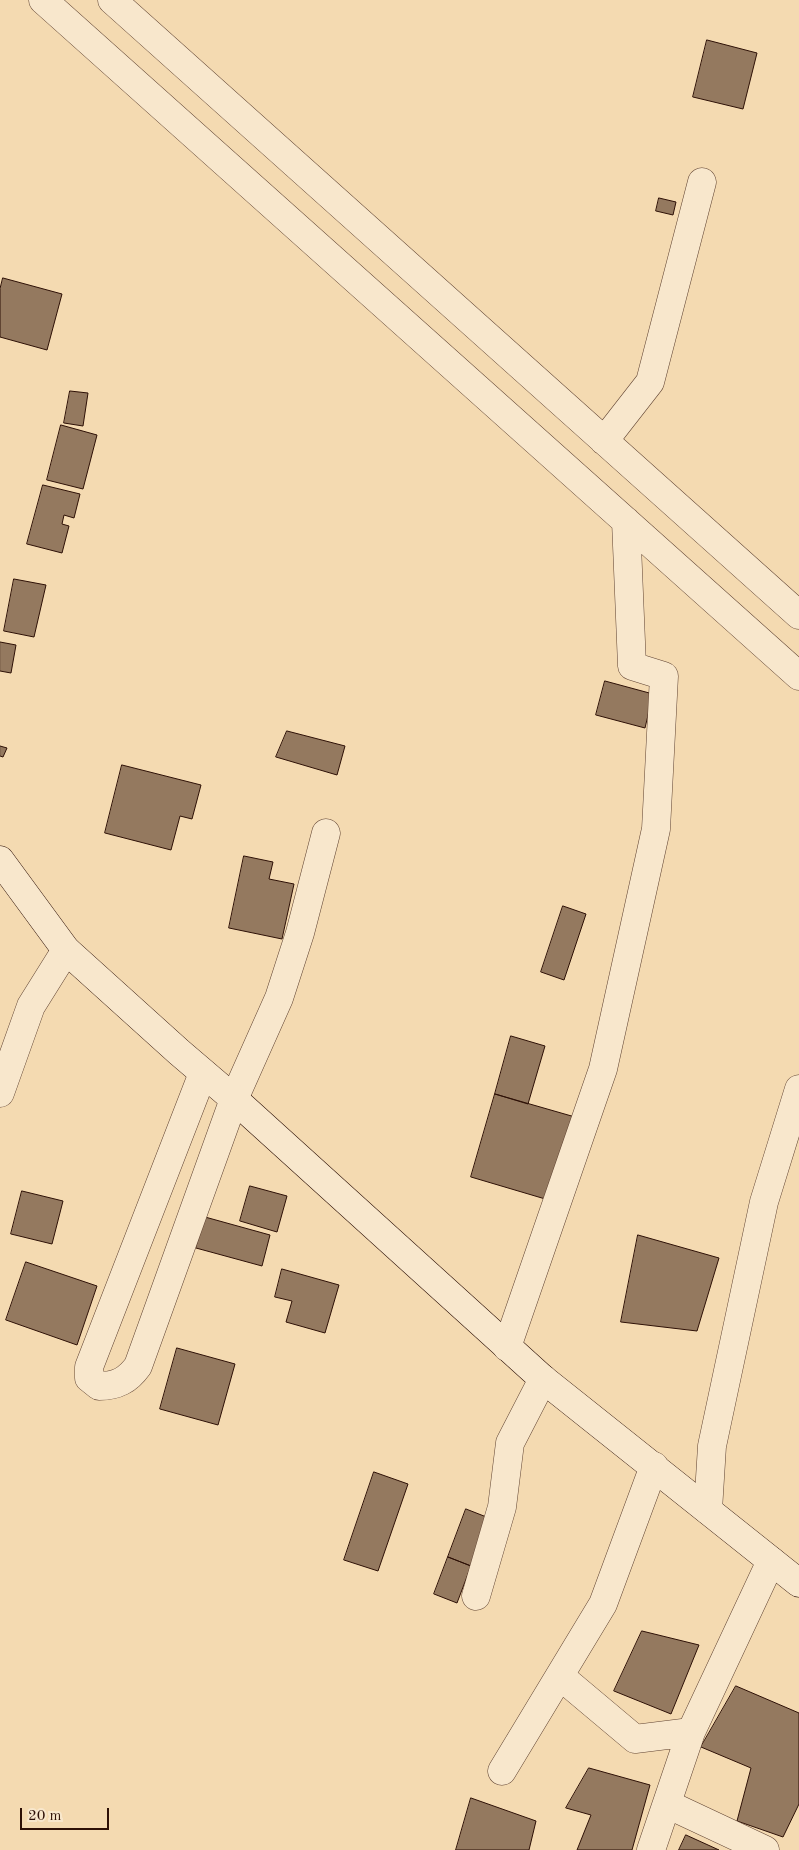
<!DOCTYPE html>
<style>
body{margin:0}
#map{position:relative;width:799px;height:1850px;overflow:hidden;background:#f4dab1;font-family:"Old Standard TT",serif}
canvas{display:block}
.scale{position:absolute;left:20px;top:1808px;width:89px;height:22px;box-sizing:border-box;border:2px solid #2d1006;border-top:0;padding-left:6px;font-size:15px;line-height:18px;white-space:nowrap;color:#2d1006;-webkit-text-stroke:4px #f8e7cc;paint-order:stroke}
</style>
<div id="map">
<canvas width="799" height="1850"></canvas>
<div class="scale">20 m</div>
</div>
<script>
const ctx = document.querySelector('canvas').getContext('2d');
ctx.lineJoin = 'round';
function fillPath(path, color) { ctx.fillStyle = color; ctx.fill(path, 'evenodd'); }
function stroke(path, color, width, dash) { ctx.strokeStyle = color; ctx.lineWidth = width; ctx.lineCap = dash ? 'butt' : 'round'; ctx.setLineDash(dash || []); ctx.stroke(path); }
const building = new Path2D(`
 M 707,40 L 757,53 L 743,109 L 693,97 Z
 M 659,198 L 676,202 L 673,215 L 656,211 Z
 M 3,278 L 62,294 L 47,350 L 0,337 L 0,289 Z
 M 70,391 L 88,393 L 83,426 L 64,423 Z
 M 61,425 L 97,435 L 83,489 L 47,480 Z
 M 43,485 L 80,494 L 74,518 L 64,515 L 62,524 L 69,526 L 62,553 L 27,544 Z
 M 14,579 L 46,585 L 34,637 L 4,631 Z
 M 0,642 L 16,645 L 11,673 L 0,671 Z
 M 605,681 L 653,694 L 645,728 L 596,715 Z
 M 287,731 L 345,746 L 337,775 L 276,757 Z
 M 0,746 L 7,748 L 3,757 L 0,756 Z
 M 122,765 L 201,785 L 192,819 L 180,816 L 171,850 L 105,833 Z
 M 244,856 L 273,862 L 269,879 L 294,884 L 282,939 L 229,928 Z
 M 563,906 L 586,914 L 564,980 L 541,972 Z
 M 511,1036 L 545,1046 L 528,1104 L 495,1094 Z
 M 495,1094 L 575,1117 L 552,1201 L 471,1177 Z
 M 250,1186 L 287,1196 L 277,1232 L 240,1221 Z
 M 22,1191 L 63,1201 L 52,1244 L 11,1234 Z
 M 205,1217 L 270,1235 L 262,1266 L 196,1248 Z
 M 638,1235 L 719,1258 L 697,1331 L 621,1322 Z
 M 26,1262 L 97,1286 L 77,1345 L 6,1320 Z
 M 282,1269 L 339,1285 L 325,1333 L 286,1322 L 292,1301 L 275,1297 Z
 M 177,1348 L 235,1364 L 218,1425 L 160,1409 Z
 M 374,1472 L 408,1484 L 378,1571 L 344,1560 Z
 M 466,1509 L 489,1518 L 471,1566 L 448,1557 Z
 M 448,1557 L 471,1566 L 457,1603 L 434,1594 Z
 M 642,1631 L 699,1645 L 671,1714 L 614,1691 Z
 M 736,1686 L 799,1713 L 799,1804 L 783,1837 L 737,1821 L 751,1768 L 701,1747 Z
 M 589,1768 L 650,1785 L 632,1850 L 577,1850 L 591,1815 L 566,1808 Z
 M 471,1798 L 536,1821 L 529,1850 L 456,1850 Z
 M 686,1835 L 719,1850 L 679,1850 Z`);
fillPath(building, '#94795f');
stroke(building, '#2d1006', 1);
const street = new Path2D(`
 M 43,0 L 799,676
 M 112,0 L 799,615
 M 604,441 L 650,382 L 702,182
 M 203,1073 L 89,1367 L 89,1378 L 99,1386 C 117,1386 128,1380 138,1366 L 234,1099 L 279,998 L 300,933 L 326,833
 M 0,1093 L 31,1006 L 66,950
 M 507,1347 L 603,1069 L 656,829 L 664,676 L 632,666 L 626,521
 M 708,1510 L 712,1446 L 764,1202 L 799,1089
 M 476,1596 L 502,1507 L 510,1443 L 543,1379
 M 560,1676 L 635,1739 L 691,1732 L 771,1561
 M 502,1771 L 603,1604 L 654,1466
 M 667,1804 L 765,1850
 M 651,1850 L 691,1732`);
const secondary = new Path2D(`
 M 0,860 L 66,950 L 179,1052 L 234,1099 L 543,1379 L 799,1583`);
stroke(street, '#5f4231', 29);
stroke(secondary, '#2d1006', 29);
stroke(street, '#f8e7cc', 28);
stroke(secondary, '#f8e7cc', 28);
</script>
